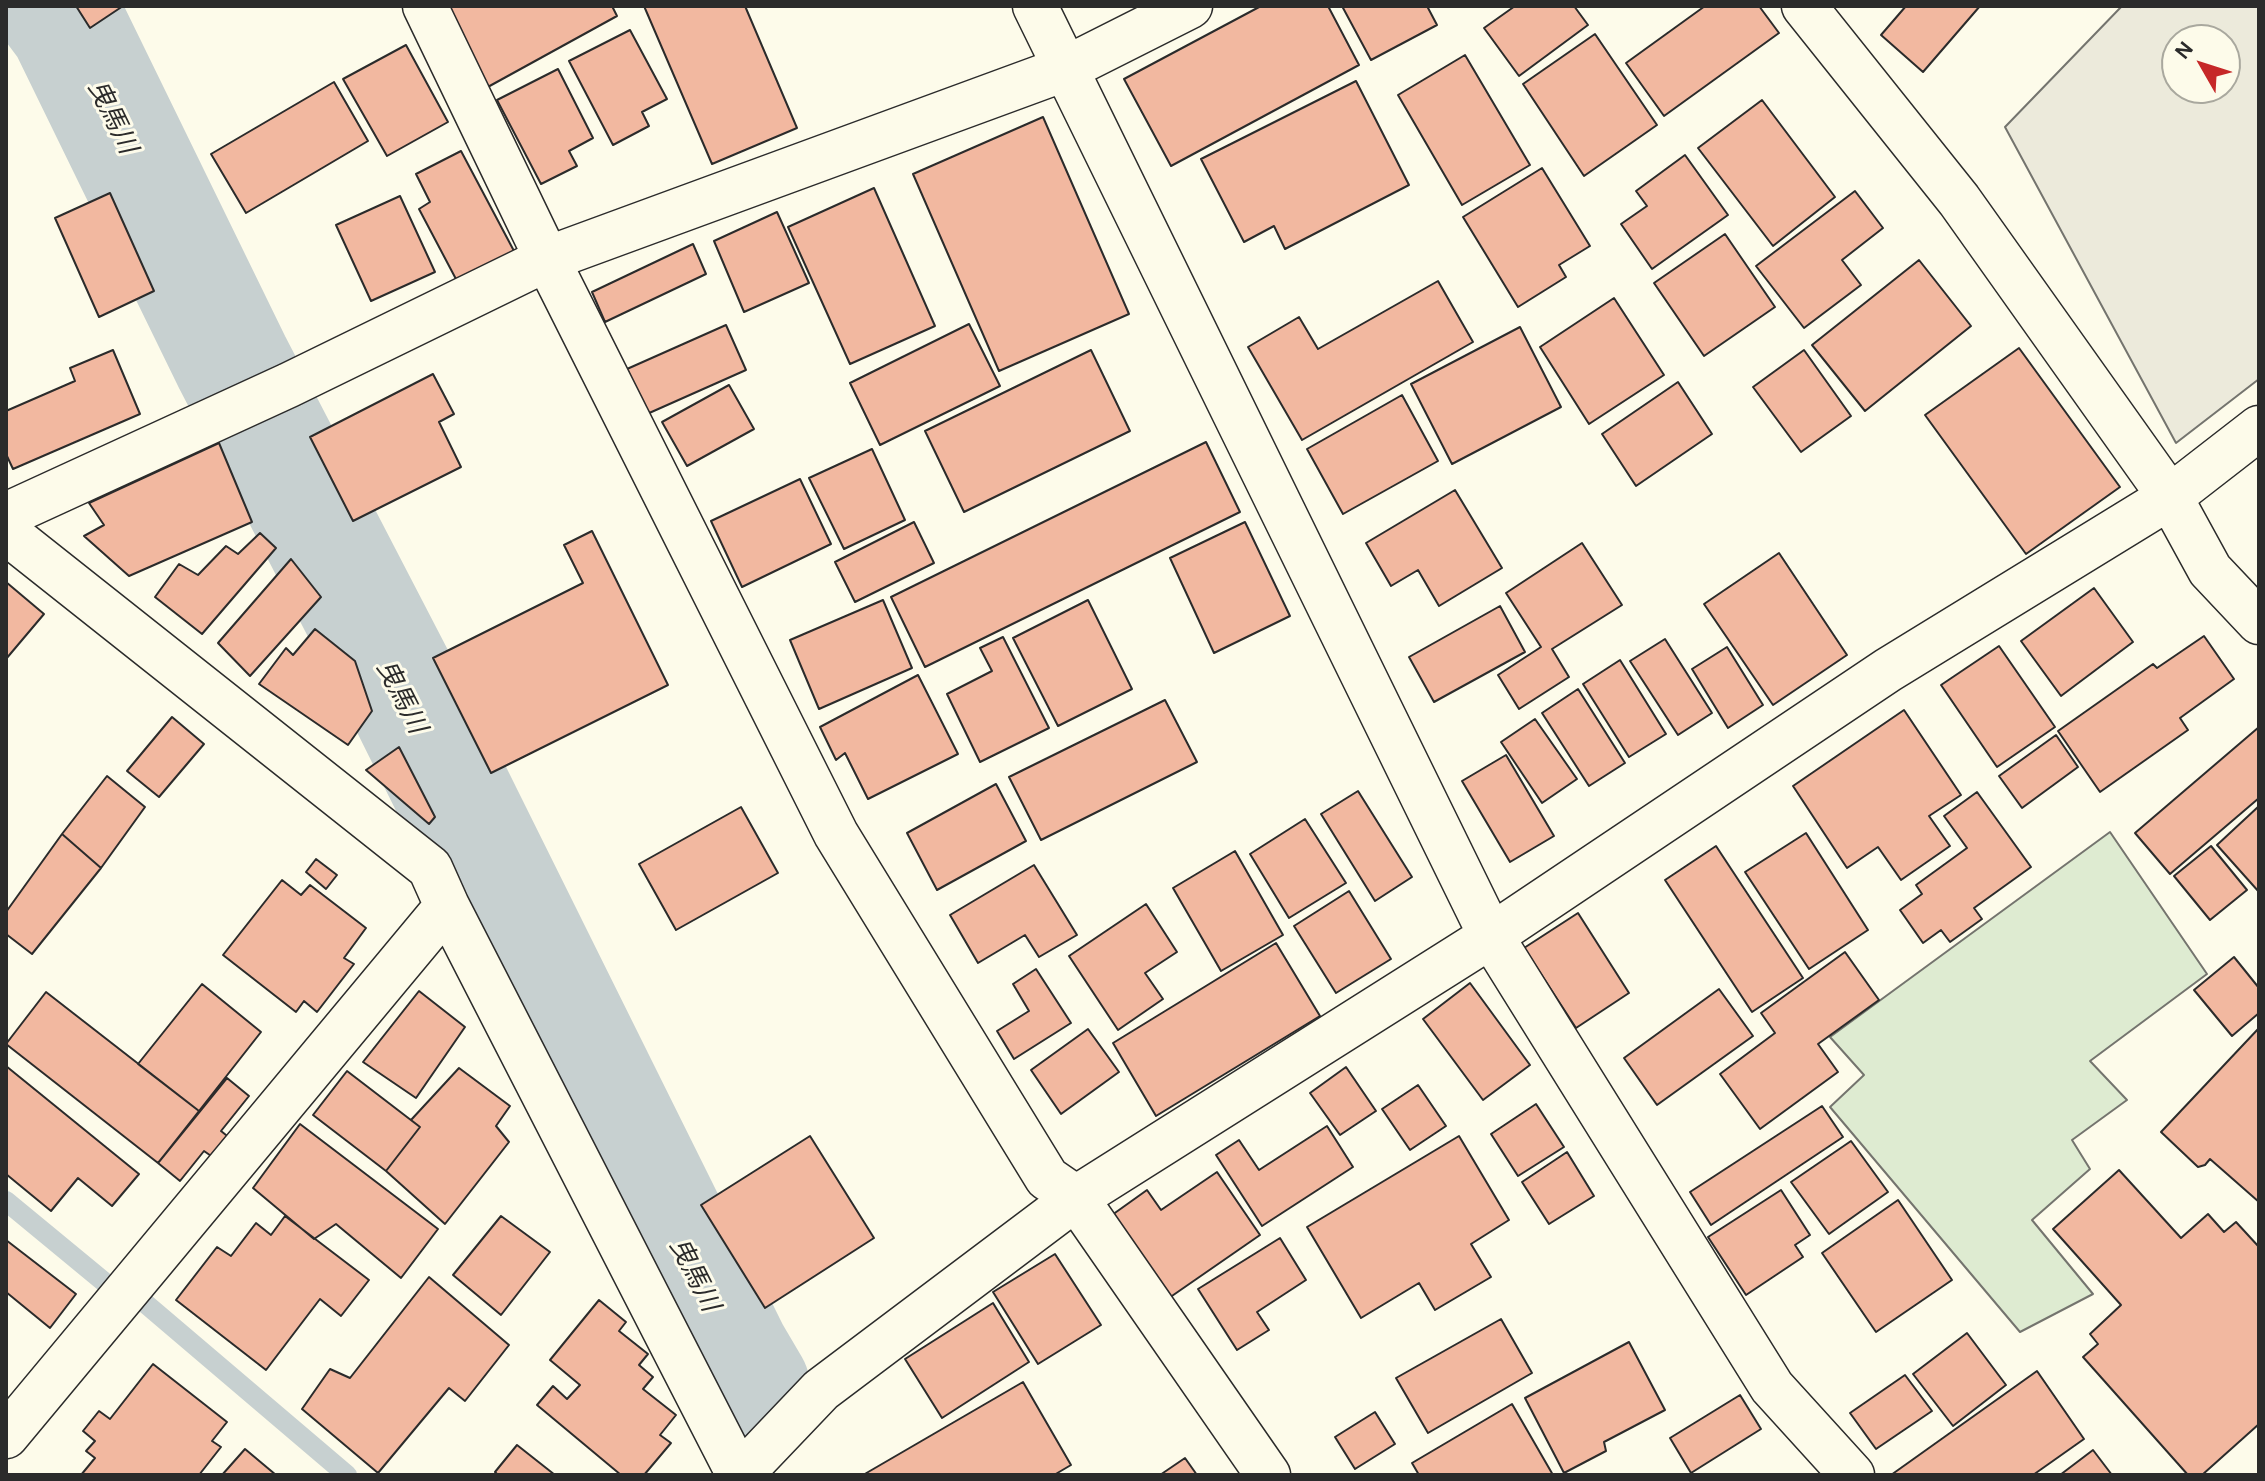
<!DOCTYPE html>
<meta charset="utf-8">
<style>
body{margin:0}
#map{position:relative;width:2265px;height:1481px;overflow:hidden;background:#fdfbea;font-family:Karla,sans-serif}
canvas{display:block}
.frame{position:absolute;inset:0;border:8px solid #2b2b2b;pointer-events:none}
.north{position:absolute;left:2161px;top:24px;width:80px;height:80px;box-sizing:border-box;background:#fdfbea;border:2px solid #a9a89e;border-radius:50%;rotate:309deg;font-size:22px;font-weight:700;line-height:32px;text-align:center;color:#2b2b2b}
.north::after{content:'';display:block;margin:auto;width:28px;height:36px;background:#c62828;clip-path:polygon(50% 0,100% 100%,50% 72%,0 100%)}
</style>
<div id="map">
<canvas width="2265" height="1481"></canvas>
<div class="frame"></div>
<div class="north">N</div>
</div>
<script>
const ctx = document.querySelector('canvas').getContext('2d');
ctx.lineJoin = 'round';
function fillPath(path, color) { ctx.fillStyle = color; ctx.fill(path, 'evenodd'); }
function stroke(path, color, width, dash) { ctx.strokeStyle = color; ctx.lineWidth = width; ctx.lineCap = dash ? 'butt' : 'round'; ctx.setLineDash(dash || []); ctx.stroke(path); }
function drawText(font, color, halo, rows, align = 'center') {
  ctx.font = font + ' Karla,"Noto Sans JP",sans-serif'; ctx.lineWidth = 6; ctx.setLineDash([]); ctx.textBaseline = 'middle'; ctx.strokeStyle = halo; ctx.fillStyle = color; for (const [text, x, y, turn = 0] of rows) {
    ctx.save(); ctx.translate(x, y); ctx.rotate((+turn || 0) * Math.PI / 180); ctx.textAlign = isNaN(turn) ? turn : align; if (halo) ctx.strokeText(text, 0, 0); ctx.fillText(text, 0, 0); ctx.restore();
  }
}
const green = new Path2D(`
 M 2110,832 L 2207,974 L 2090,1061 L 2127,1100 L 2072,1140 L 2090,1169 L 2032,1220 L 2093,1294 L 2020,1332 L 1830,1107 L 1864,1075 L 1830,1037 Z`);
fillPath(green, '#deebd1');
stroke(green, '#74746e', 2);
const parking = new Path2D(`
 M 2122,6 L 2259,6 L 2259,379 L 2176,443 L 2005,127 ZM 2177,40 L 2225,40 L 2225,88 L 2177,88 Z`);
fillPath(parking, '#eceadb');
stroke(parking, '#74746e', 2);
stroke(new Path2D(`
 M 6,1201 L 103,1281
 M 146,1304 L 347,1475`), '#c7d0d0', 20);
stroke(new Path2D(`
 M 53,6 L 68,26 L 232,362 L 398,682 L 731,1353 L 751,1387`), '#c7d0d0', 118);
const building = new Path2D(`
 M 76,6 L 123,6 L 90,28 Z
 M 443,6 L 612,6 L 617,16 L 486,88 Z
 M 644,6 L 745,6 L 797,128 L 712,164 Z
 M 1261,6 L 1328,6 L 1359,65 L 1171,166 L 1124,79 Z
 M 1342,6 L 1427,6 L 1437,25 L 1371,60 Z
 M 1515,6 L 1574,6 L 1588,25 L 1519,76 L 1484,28 Z
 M 1705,6 L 1759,6 L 1779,33 L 1664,116 L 1626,63 Z
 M 1906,6 L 1980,6 L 1923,72 L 1881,35 Z
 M 630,30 L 667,99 L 642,112 L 649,126 L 613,145 L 569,61 Z
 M 1595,34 L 1657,125 L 1584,176 L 1523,84 Z
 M 406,45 L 448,122 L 387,156 L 343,79 Z
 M 1465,55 L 1530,165 L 1462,205 L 1398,95 Z
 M 558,69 L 593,138 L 569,151 L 577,166 L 541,184 L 497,100 Z
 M 1356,81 L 1409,185 L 1285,249 L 1274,226 L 1244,242 L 1201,159 Z
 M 334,82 L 368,141 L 246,213 L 211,154 Z
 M 1762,100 L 1835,197 L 1773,246 L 1698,148 Z
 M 1043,117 L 1129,314 L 999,371 L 913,174 Z
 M 461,151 L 514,251 L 457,281 L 419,209 L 430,202 L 416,174 Z
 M 1685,155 L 1728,215 L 1652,269 L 1621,224 L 1647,206 L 1636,191 Z
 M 1542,168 L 1590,246 L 1559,265 L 1566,277 L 1518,307 L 1463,217 Z
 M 874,188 L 935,326 L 850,364 L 788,227 Z
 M 1855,191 L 1883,228 L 1842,260 L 1861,285 L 1804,328 L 1756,266 Z
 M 110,193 L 154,291 L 99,317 L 55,218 Z
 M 400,196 L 435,272 L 371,301 L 336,225 Z
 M 777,212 L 809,283 L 744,312 L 714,241 Z
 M 1725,234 L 1775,307 L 1704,356 L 1654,283 Z
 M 693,244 L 706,274 L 605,322 L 592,292 Z
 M 1919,260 L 1971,326 L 1865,411 L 1812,345 Z
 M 1438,281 L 1473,342 L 1302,440 L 1248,347 L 1299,317 L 1318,349 Z
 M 1614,298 L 1664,375 L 1589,424 L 1540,347 Z
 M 969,324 L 1000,386 L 880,445 L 850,383 Z
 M 726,325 L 746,370 L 647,414 L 627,369 Z
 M 1520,327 L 1561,407 L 1452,464 L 1411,384 Z
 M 2019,348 L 2120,487 L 2026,554 L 1925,415 Z
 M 113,350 L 140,414 L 13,469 L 6,454 L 6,411 L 75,381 L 70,368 Z
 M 1091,350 L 1130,431 L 964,512 L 925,431 Z
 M 1804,350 L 1851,416 L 1801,452 L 1753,387 Z
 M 433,374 L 454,414 L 439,422 L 461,467 L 353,521 L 310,437 Z
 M 1678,382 L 1712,434 L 1636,486 L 1602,434 Z
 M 729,385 L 754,429 L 687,466 L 662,422 Z
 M 1402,395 L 1438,461 L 1343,514 L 1307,449 Z
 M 1206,442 L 1240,512 L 925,667 L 891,597 Z
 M 219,443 L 252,522 L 129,576 L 84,536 L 104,525 L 89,503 Z
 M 872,449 L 905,520 L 844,549 L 809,478 Z
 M 800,479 L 831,544 L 742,587 L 711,521 Z
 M 1455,490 L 1502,568 L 1439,606 L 1418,570 L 1391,586 L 1366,543 Z
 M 914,522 L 934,563 L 855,602 L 835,562 Z
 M 1245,522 L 1290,616 L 1214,653 L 1170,558 Z
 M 592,531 L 668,685 L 491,773 L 433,658 L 583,583 L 564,545 Z
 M 260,533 L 276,548 L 202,634 L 155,597 L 179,564 L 198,575 L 226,546 L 238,554 Z
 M 1582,543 L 1622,605 L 1552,649 L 1569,677 L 1519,709 L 1498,675 L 1541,647 L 1506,593 Z
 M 1779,553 L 1847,655 L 1773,705 L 1704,604 Z
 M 291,559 L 321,597 L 250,676 L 218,643 Z
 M 6,582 L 44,614 L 6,659 Z
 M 2094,588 L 2133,642 L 2061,696 L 2021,641 Z
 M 883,600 L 912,668 L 819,709 L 790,640 Z
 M 1088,600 L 1132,689 L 1058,726 L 1013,638 Z
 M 1500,606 L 1525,652 L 1434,702 L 1409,657 Z
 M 315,629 L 355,661 L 372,711 L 348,745 L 259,684 L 286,648 L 293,655 Z
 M 2204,636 L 2234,679 L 2180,718 L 2188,730 L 2100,792 L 2058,731 L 2153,664 L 2157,668 Z
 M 1003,637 L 1049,728 L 980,762 L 947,694 L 992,671 L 980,648 Z
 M 1665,639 L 1712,713 L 1678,735 L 1630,661 Z
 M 1999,646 L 2055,727 L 1997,767 L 1941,685 Z
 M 1727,647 L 1763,705 L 1728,728 L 1692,669 Z
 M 1620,660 L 1666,734 L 1629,757 L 1583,684 Z
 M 918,675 L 958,754 L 868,799 L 845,753 L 836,760 L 820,727 Z
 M 1578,689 L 1625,763 L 1589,786 L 1542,713 Z
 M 1165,700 L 1197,762 L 1041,840 L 1009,777 Z
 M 1904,710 L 1961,795 L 1929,816 L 1950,846 L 1901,880 L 1878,847 L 1847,868 L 1793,786 Z
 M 172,717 L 204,744 L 159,797 L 127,771 Z
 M 1535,719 L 1577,779 L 1542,803 L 1501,742 Z
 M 2259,727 L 2259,798 L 2170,874 L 2135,833 Z
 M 2056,735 L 2078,767 L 2022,808 L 1999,776 Z
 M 399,747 L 435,817 L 429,824 L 366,770 Z
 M 1506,755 L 1554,836 L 1510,862 L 1462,781 Z
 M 107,776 L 145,807 L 101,868 L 62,834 Z
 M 996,784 L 1026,841 L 937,890 L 907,833 Z
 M 1358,791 L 1412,877 L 1375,901 L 1321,814 Z
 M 1977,792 L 2031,867 L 1974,908 L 1982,919 L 1950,942 L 1941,930 L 1923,943 L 1900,910 L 1922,894 L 1916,885 L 1967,848 L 1944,816 Z
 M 2259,806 L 2259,892 L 2217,845 Z
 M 741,807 L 778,873 L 676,930 L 639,864 Z
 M 1305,819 L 1346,883 L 1289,918 L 1250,854 Z
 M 1806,833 L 1868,930 L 1809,969 L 1745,872 Z
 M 62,834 L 101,868 L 32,954 L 6,934 L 6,912 Z
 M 1716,846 L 1803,978 L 1752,1012 L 1665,880 Z
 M 2211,846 L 2247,890 L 2210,920 L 2174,876 Z
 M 1235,851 L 1283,935 L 1221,971 L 1173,888 Z
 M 316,859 L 337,875 L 326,889 L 306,872 Z
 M 1034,865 L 1077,935 L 1039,957 L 1025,935 L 978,963 L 950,915 Z
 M 282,880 L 301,895 L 310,885 L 366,928 L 344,958 L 354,964 L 317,1012 L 304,1001 L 296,1012 L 223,955 Z
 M 1349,891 L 1391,959 L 1336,993 L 1294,926 Z
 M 1146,904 L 1177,952 L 1145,973 L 1163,999 L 1118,1030 L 1069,956 Z
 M 1578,913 L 1629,993 L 1576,1028 L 1524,948 Z
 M 1276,943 L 1320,1016 L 1156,1116 L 1113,1043 Z
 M 1845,952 L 1879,1000 L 1818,1044 L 1838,1072 L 1760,1129 L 1720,1074 L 1775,1033 L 1761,1013 Z
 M 2234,957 L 2259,988 L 2259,1013 L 2232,1036 L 2194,990 Z
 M 1036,969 L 1071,1023 L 1014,1059 L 997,1031 L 1029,1011 L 1013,984 Z
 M 1470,983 L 1530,1065 L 1483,1100 L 1423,1019 Z
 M 202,984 L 261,1032 L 199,1111 L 138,1064 Z
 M 1719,989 L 1753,1036 L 1657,1105 L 1624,1058 Z
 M 419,991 L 465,1027 L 416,1098 L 363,1062 Z
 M 46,992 L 199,1111 L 158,1163 L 6,1044 Z
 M 2259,1028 L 2259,1202 L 2210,1159 L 2205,1165 L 2198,1167 L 2161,1132 Z
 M 1088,1029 L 1119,1072 L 1061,1114 L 1031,1070 Z
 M 6,1066 L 139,1174 L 112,1206 L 78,1178 L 51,1211 L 6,1174 Z
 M 1346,1067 L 1376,1111 L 1340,1135 L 1310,1093 Z
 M 459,1068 L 510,1106 L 496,1126 L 509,1142 L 445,1224 L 386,1171 L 420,1127 L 411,1120 Z
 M 347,1071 L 420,1127 L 386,1171 L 313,1115 Z
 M 227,1078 L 249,1096 L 221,1131 L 231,1139 L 214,1158 L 204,1151 L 180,1181 L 158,1163 Z
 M 1418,1085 L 1446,1126 L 1410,1150 L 1382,1109 Z
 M 1536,1104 L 1564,1147 L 1518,1176 L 1491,1134 Z
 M 1822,1106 L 1843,1137 L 1711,1225 L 1690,1192 Z
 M 300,1124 L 438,1229 L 401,1278 L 336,1224 L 314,1239 L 253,1188 Z
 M 1327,1126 L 1353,1167 L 1262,1226 L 1216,1155 L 1239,1140 L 1259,1170 Z
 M 810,1136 L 874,1238 L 765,1308 L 701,1205 Z
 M 1459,1136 L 1509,1220 L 1471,1244 L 1491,1277 L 1435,1310 L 1419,1283 L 1361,1318 L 1307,1227 Z
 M 1851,1141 L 1888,1192 L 1829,1234 L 1791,1182 Z
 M 1567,1152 L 1594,1196 L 1549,1224 L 1522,1182 Z
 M 2119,1170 L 2181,1238 L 2208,1214 L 2224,1232 L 2236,1222 L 2259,1247 L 2259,1424 L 2202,1475 L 2188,1475 L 2083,1357 L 2098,1344 L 2090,1334 L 2121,1305 L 2053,1229 Z
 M 1217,1172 L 1260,1235 L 1169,1298 L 1112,1215 L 1147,1190 L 1161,1210 Z
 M 1781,1190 L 1810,1235 L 1795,1245 L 1803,1257 L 1746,1295 L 1708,1237 Z
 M 1898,1200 L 1952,1280 L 1876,1332 L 1822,1253 Z
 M 285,1216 L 369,1280 L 341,1316 L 320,1299 L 266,1370 L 176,1300 L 217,1247 L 231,1256 L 256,1223 L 271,1235 Z
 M 501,1216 L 550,1252 L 501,1315 L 453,1275 Z
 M 1280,1238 L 1306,1280 L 1257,1312 L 1269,1330 L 1237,1350 L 1198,1289 Z
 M 6,1240 L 76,1294 L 50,1328 L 6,1292 Z
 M 1055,1254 L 1101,1325 L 1038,1364 L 993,1292 Z
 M 429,1277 L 509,1345 L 465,1401 L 449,1388 L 378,1473 L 302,1409 L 330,1369 L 350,1378 Z
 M 599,1300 L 626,1322 L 619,1331 L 648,1354 L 639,1365 L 653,1377 L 643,1389 L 676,1415 L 660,1435 L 671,1443 L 644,1475 L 621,1475 L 537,1405 L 553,1386 L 567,1399 L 580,1385 L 550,1360 Z
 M 993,1303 L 1029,1362 L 942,1418 L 905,1359 Z
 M 1501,1319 L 1532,1373 L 1428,1433 L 1396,1378 Z
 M 1967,1333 L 2006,1385 L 1953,1426 L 1913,1374 Z
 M 1629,1342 L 1665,1410 L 1604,1442 L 1606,1451 L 1564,1473 L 1525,1398 Z
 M 153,1364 L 227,1422 L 212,1441 L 221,1447 L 199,1475 L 81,1475 L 95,1458 L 86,1451 L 95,1441 L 83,1431 L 99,1411 L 110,1419 Z
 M 2037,1371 L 2084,1439 L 2033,1475 L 1891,1475 Z
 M 1905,1375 L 1932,1411 L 1876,1449 L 1850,1413 Z
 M 1023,1382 L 1071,1465 L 1054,1475 L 863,1475 Z
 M 1740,1395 L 1761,1429 L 1691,1473 L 1670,1438 Z
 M 1512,1404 L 1553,1475 L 1419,1475 L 1412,1463 Z
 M 1375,1412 L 1395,1444 L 1355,1469 L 1335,1437 Z
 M 517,1445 L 555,1475 L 498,1475 L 495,1472 Z
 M 245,1449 L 276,1475 L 222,1475 Z
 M 2093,1450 L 2112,1475 L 2060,1475 Z
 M 1185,1458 L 1197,1475 L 1160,1475 Z`);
fillPath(building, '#f2b8a0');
stroke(building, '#2b2b2b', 2);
const minor = new Path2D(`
 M 425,6 L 547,259 L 836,834 L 1047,1178 L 1076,1198 L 1268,1475
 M 1035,6 L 1491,936 L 1772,1387 L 1852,1475
 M 1804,6 L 1959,200 L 2170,497 L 2210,570 L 2259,622
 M 6,515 L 289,385 L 547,259 L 1067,68 L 1190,6
 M 6,532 L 430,868 L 447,906 L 739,1475
 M 6,1436 L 447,906
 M 740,1475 L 821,1390 L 1076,1198 L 1491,936 L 1888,670 L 2170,497 L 2259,428`);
stroke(minor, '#2b2b2b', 47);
stroke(minor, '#fdfbea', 44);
drawText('italic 26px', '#2b2b2b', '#fdfbea', [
 ["曳馬川",112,117,64],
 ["曳馬川",401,697,63],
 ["曳馬川",694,1275,63]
]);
</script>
